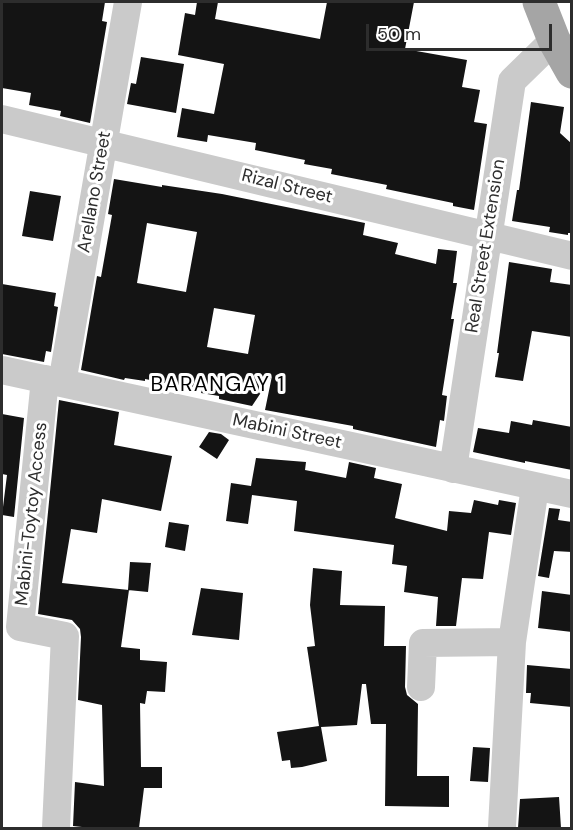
<!DOCTYPE html>
<style>
body{margin:0}
#map{position:relative;width:573px;height:830px;overflow:hidden;background:#fff;font-family:"DM Sans",sans-serif}
canvas{display:block}
.frame{position:absolute;inset:0;border:3px solid #2d2d2d;pointer-events:none}
.scale{position:absolute;left:366px;top:24px;width:186px;height:27px;box-sizing:border-box;border:3px solid #2d2d2d;border-top:0;padding-left:8px;font-size:18px;line-height:21px;white-space:nowrap;color:#2d2d2d;-webkit-text-stroke:4px #fff;paint-order:stroke}
</style>
<div id="map">
<canvas width="573" height="830"></canvas>
<div class="frame"></div>
<div class="scale">50 m</div>
</div>
<script>
const ctx = document.querySelector('canvas').getContext('2d');
ctx.lineJoin = 'round';
function fillPath(path, color) { ctx.fillStyle = color; ctx.fill(path, 'evenodd'); }
function stroke(path, color, width, dash) { ctx.strokeStyle = color; ctx.lineWidth = width; ctx.lineCap = dash ? 'butt' : 'round'; ctx.setLineDash(dash || []); ctx.stroke(path); }
function drawText(font, color, halo, rows, align = 'center') {
  ctx.font = font + ' "DM Sans",sans-serif'; ctx.lineWidth = 6; ctx.setLineDash([]); ctx.textBaseline = 'middle'; ctx.strokeStyle = halo; ctx.fillStyle = color; for (const [text, x, y, turn = 0] of rows) {
    ctx.save(); ctx.translate(x, y); ctx.rotate((+turn || 0) * Math.PI / 180); ctx.textAlign = isNaN(turn) ? turn : align; if (halo) ctx.strokeText(text, 0, 0); ctx.fillText(text, 0, 0); ctx.restore();
  }
}
fillPath(new Path2D(`
 M 2,2 L 105,2 L 102,21 L 107,22 L 90,123 L 60,116 L 61,111 L 29,105 L 31,93 L 2,88 Z
 M 197,2 L 218,2 L 215,19 L 320,39 L 327,2 L 414,2 L 405,49 L 467,60 L 462,87 L 480,90 L 474,122 L 487,124 L 474,210 L 453,206 L 453,203 L 386,189 L 387,185 L 331,174 L 332,169 L 304,164 L 305,160 L 255,150 L 256,143 L 208,135 L 207,142 L 177,137 L 182,108 L 214,114 L 224,64 L 178,55 L 185,13 L 195,15 Z
 M 141,57 L 184,64 L 176,113 L 127,104 L 131,83 L 136,84 Z
 M 531,102 L 564,107 L 560,133 L 572,144 L 572,233 L 568,233 L 568,235 L 549,232 L 550,227 L 512,221 L 517,190 L 519,190 Z
 M 114,179 L 162,187 L 162,185 L 222,194 L 365,223 L 363,235 L 398,243 L 395,254 L 436,264 L 438,249 L 457,251 L 453,283 L 457,283 L 451,319 L 454,319 L 442,395 L 447,396 L 444,421 L 440,420 L 436,447 L 353,429 L 353,426 L 265,410 L 272,376 L 252,406 L 219,399 L 219,396 L 201,393 L 202,390 L 145,379 L 145,381 L 125,378 L 124,380 L 81,370 L 97,276 L 101,277 L 112,215 L 108,214 ZM 147,223 L 197,232 L 186,292 L 137,283 ZM 214,308 L 255,315 L 248,354 L 207,347 Z
 M 30,191 L 61,196 L 53,241 L 22,236 Z
 M 509,262 L 552,269 L 550,282 L 572,285 L 572,337 L 532,331 L 523,381 L 495,377 L 499,353 L 497,353 Z
 M 2,284 L 56,293 L 54,306 L 58,307 L 51,352 L 46,351 L 44,362 L 2,354 Z
 M 59,400 L 119,412 L 114,445 L 172,456 L 161,511 L 102,499 L 97,533 L 71,529 L 62,583 L 129,590 L 121,647 L 140,649 L 140,660 L 167,662 L 165,692 L 147,691 L 145,704 L 140,703 L 141,767 L 162,767 L 162,788 L 144,788 L 139,828 L 91,828 L 73,826 L 75,782 L 104,786 L 102,705 L 78,700 L 81,637 L 80,629 L 72,620 L 38,614 Z
 M 2,414 L 24,418 L 14,517 L 2,515 L 7,475 L 2,474 Z
 M 533,420 L 572,427 L 572,470 L 525,461 L 525,463 L 473,452 L 478,428 L 509,433 L 511,421 L 532,425 Z
 M 209,432 L 221,434 L 229,440 L 217,459 L 199,447 Z
 M 256,458 L 306,462 L 305,470 L 346,478 L 349,462 L 376,468 L 374,478 L 402,484 L 395,518 L 447,531 L 449,511 L 471,513 L 474,500 L 498,505 L 499,500 L 516,503 L 511,535 L 489,532 L 483,579 L 462,578 L 456,626 L 436,626 L 438,597 L 404,592 L 407,566 L 392,564 L 394,545 L 294,531 L 297,501 L 252,495 L 248,524 L 226,521 L 231,483 L 251,486 Z
 M 549,508 L 560,509 L 558,520 L 572,522 L 572,552 L 554,551 L 549,578 L 538,576 Z
 M 169,522 L 189,525 L 185,551 L 165,547 Z
 M 130,562 L 151,563 L 148,592 L 128,590 Z
 M 313,568 L 342,571 L 340,605 L 385,606 L 384,646 L 406,646 L 405,687 L 407,695 L 418,704 L 417,776 L 449,776 L 449,807 L 385,806 L 386,724 L 371,724 L 366,684 L 362,684 L 357,725 L 321,727 L 327,761 L 302,767 L 291,768 L 290,760 L 282,761 L 277,732 L 319,726 L 307,647 L 315,646 L 310,605 Z
 M 201,588 L 243,593 L 239,640 L 192,635 Z
 M 542,591 L 572,595 L 572,632 L 538,628 Z
 M 527,665 L 572,669 L 572,707 L 530,703 L 531,693 L 526,693 Z
 M 473,747 L 490,748 L 488,782 L 470,781 Z
 M 559,797 L 561,828 L 518,828 L 520,799 Z`), '#141414');
stroke(new Path2D(`
 M 2,119 L 572,256
 M 2,370 L 572,494
 M 45,379 L 20,627 L 65,636 L 56,828
 M 62,383 L 128,2
 M 453,469 L 512,81 L 554,40
 M 421,687 L 423,643 L 512,642
 M 502,827 L 512,642 L 535,487`), '#cacaca', 28);
stroke(new Path2D(`
 M 539,2 L 554,40 L 572,72`), '#a5a5a5', 33);
drawText('18px', '#2d2d2d', '#fff', [
 ["Rizal Street",287,187,14],
 ["Arellano Street",95,192,-80],
 ["Real Street Extension",486,246,-81],
 ["Mabini Street",287,432,12],
 ["Mabini-Toytoy Access",32,514,-84]
]);
ctx.letterSpacing = '1.5px';
drawText('21px', '#000', '#fff', [
 ["BARANGAY 1",218,385]
]);
ctx.letterSpacing = '0px';
</script>
